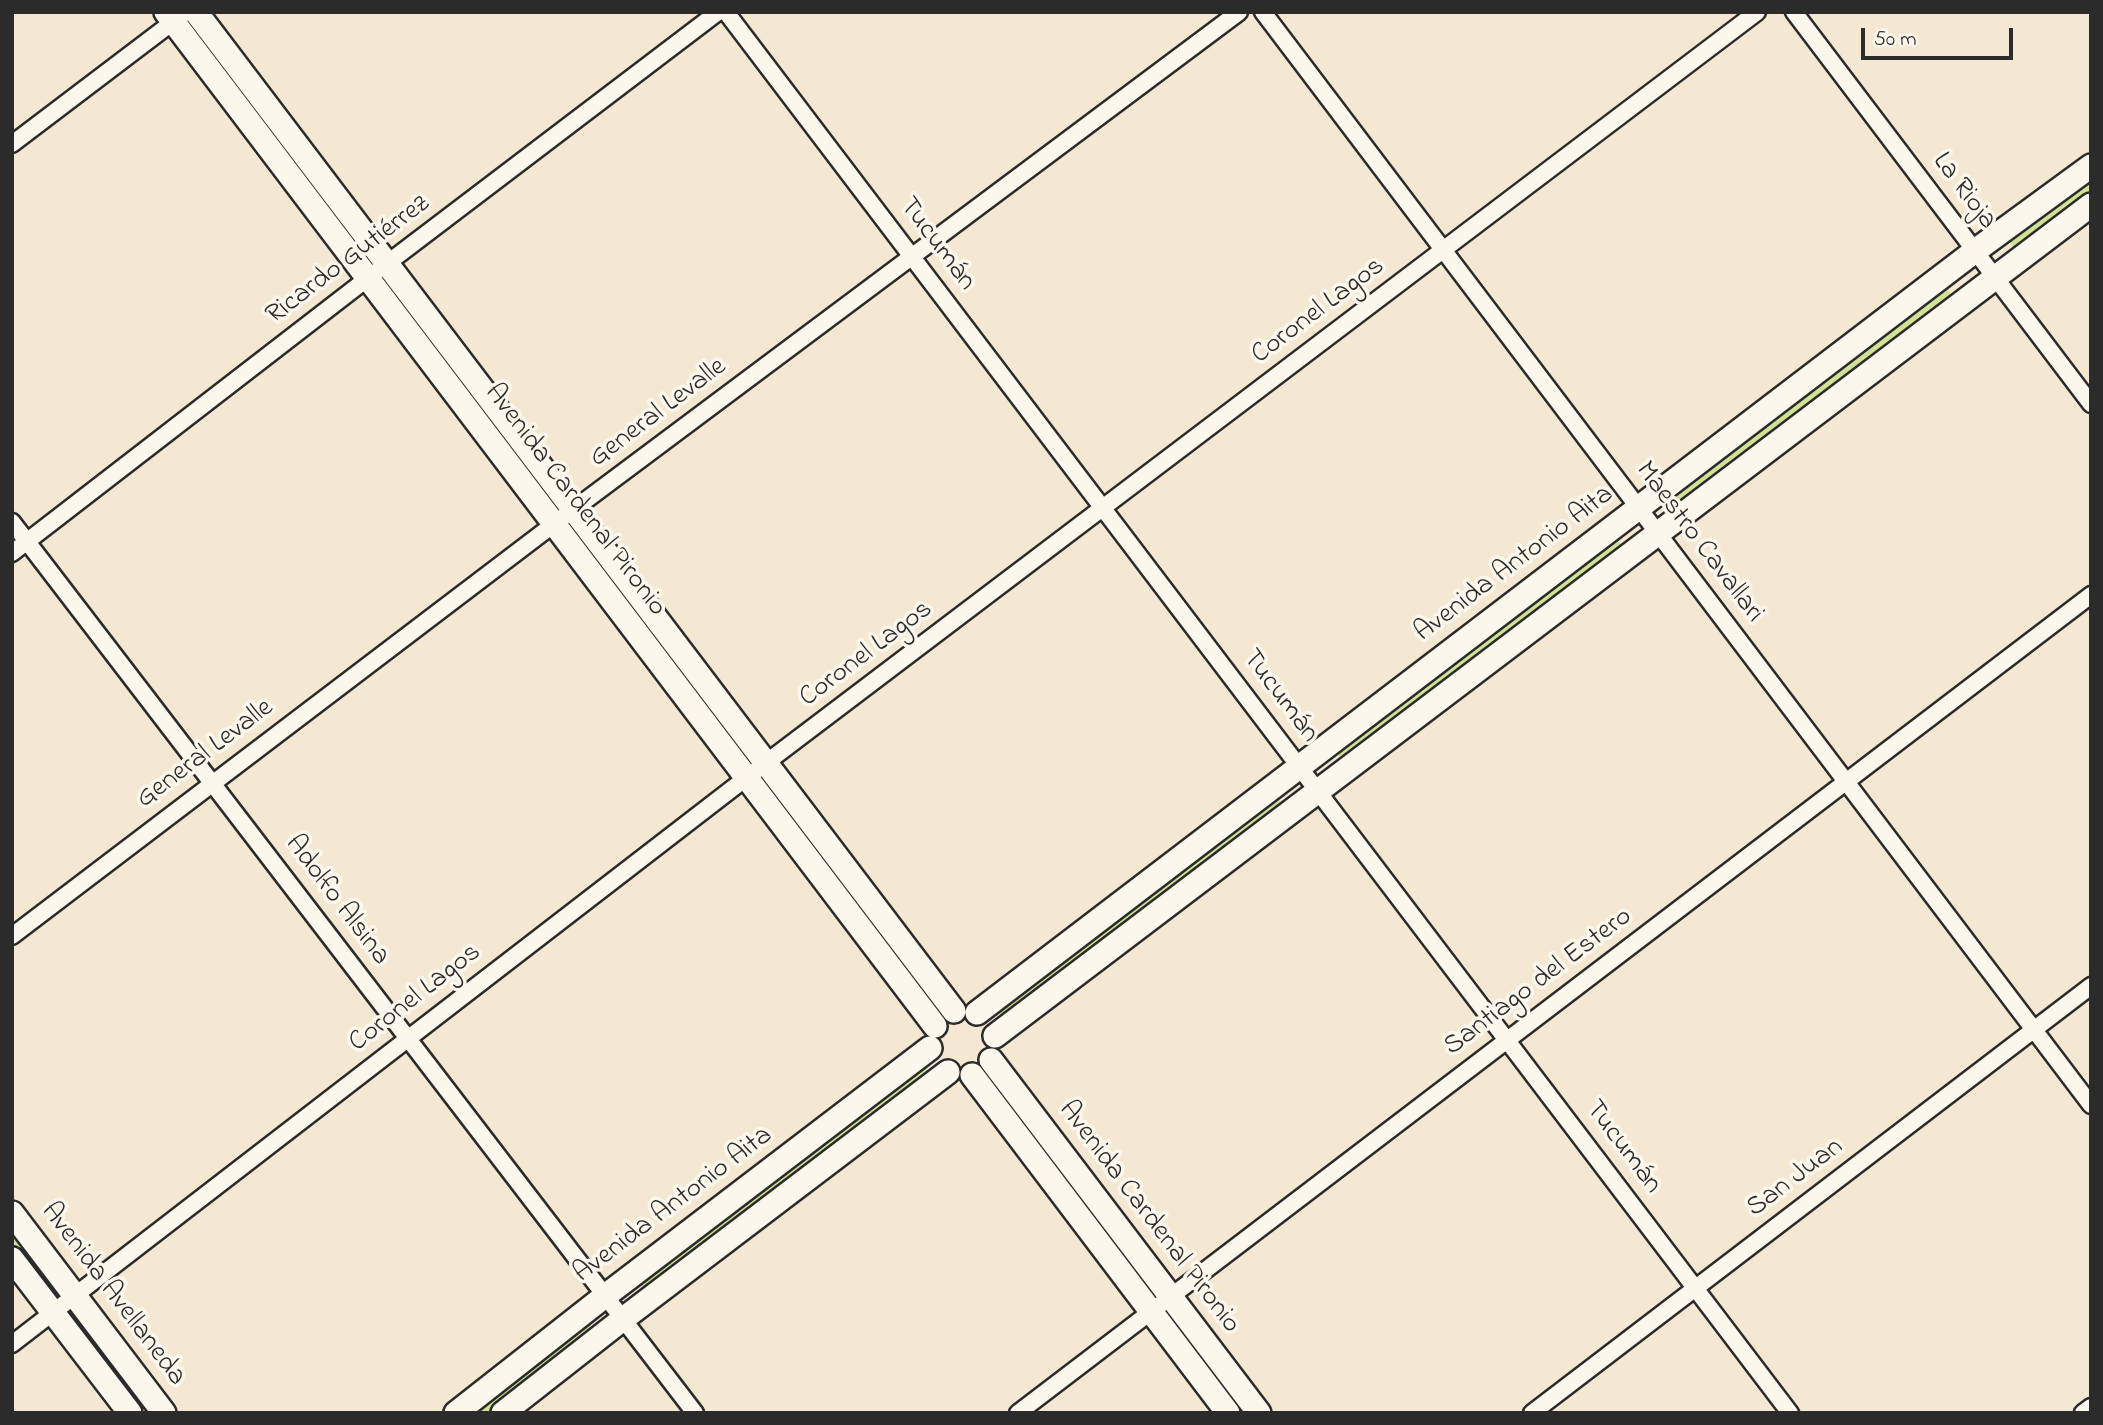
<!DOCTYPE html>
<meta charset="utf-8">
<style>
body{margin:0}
#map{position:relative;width:2103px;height:1425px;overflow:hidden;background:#f4e8d2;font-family:"Indie Flower",sans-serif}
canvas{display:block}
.frame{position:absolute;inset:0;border:14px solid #2b2b2b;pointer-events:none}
.scale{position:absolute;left:1861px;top:28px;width:152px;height:32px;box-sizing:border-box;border:4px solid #2b2b2b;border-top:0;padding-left:9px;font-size:21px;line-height:24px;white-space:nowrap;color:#2b2b2b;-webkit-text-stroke:5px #fbf7ec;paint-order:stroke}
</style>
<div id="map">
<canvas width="2103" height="1425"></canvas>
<div class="frame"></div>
<div class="scale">50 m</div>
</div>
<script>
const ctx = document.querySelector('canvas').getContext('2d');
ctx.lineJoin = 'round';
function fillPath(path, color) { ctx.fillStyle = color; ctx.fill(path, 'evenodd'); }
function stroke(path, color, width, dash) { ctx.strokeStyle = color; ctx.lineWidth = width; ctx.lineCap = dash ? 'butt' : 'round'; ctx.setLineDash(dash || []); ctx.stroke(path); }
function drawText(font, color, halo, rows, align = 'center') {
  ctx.font = font + ' "Indie Flower",sans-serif'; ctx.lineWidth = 7; ctx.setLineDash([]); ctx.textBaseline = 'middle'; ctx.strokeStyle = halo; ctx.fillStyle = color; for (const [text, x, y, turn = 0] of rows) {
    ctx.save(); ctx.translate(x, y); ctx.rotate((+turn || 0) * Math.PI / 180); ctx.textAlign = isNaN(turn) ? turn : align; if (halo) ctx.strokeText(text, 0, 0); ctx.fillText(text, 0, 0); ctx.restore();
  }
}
fillPath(new Path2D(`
 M 2091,177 L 2091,190 L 2014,248 L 2008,240 Z
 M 1946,287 L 1952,296 L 1671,508 L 1665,500 Z
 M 1617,539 L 1623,547 L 1342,760 L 1336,751 Z
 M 1276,796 L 1283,805 L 1002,1017 L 995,1009 Z
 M 923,1065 L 930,1073 L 646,1292 L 640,1283 Z
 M 998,1081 L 1151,1283 L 1142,1289 L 990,1088 Z
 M 12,1227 L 50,1280 L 47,1285 L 41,1285 L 12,1247 Z
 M 589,1324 L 596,1332 L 491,1413 L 473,1413 Z
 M 1184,1327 L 1249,1413 L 1236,1413 L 1176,1334 Z
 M 95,1341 L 154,1413 L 140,1413 L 91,1345 Z`), '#d1e195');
const street = new Path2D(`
 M 726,12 L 1790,1413
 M 1263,12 L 2091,1105
 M 1794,12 L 2091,404
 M 12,144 L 186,12
 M 12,522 L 695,1413
 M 12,553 L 368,278 L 718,12
 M 12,936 L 554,524 L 1239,12
 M 12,1344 L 746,778 L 1757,12
 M 1018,1413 L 2091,595
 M 1532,1413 L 2091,986
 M 2083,1413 L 2091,1407`);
const secondary = new Path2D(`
 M 166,12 L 935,1026
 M 196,12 L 954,1011
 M 977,1013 L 1975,251 L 2091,166
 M 995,1036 L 2091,205
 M 991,1060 L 1259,1413
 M 972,1075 L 1228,1413
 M 12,1213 L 164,1413
 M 12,1259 L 130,1413
 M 456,1413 L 605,1296 L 930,1048
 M 503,1413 L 623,1319 L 948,1072`);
stroke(street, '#2b2b2b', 21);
stroke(secondary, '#2b2b2b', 28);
stroke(street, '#fbf7ec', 16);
stroke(secondary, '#fbf7ec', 23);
drawText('28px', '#2b2b2b', '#fbf7ec', [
 ["La Rioja",1963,192,53],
 ["Tucumán",936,245,53],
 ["Ricardo Gutiérrez",349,261,-37],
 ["Coronel Lagos",1319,312,-37],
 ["General Levalle",659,414,-37],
 ["Avenida Cardenal Pironio",574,501,53],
 ["Maestro Cavallari",1698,543,53],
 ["Avenida Antonio Aita",1515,565,-37],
 ["Coronel Lagos",867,655,-37],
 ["Tucumán",1279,697,53],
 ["General Levalle",206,755,-37],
 ["Adolfo Alsina",336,901,53],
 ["Santiago del Estero",1539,983,-37],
 ["Coronel Lagos",416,999,-38],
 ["Tucumán",1622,1148,53],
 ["San Juan",1796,1179,-37],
 ["Avenida Antonio Aita",674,1206,-37],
 ["Avenida Cardenal Pironio",1148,1218,53],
 ["Avenida Avellaneda",112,1295,53]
]);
</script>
